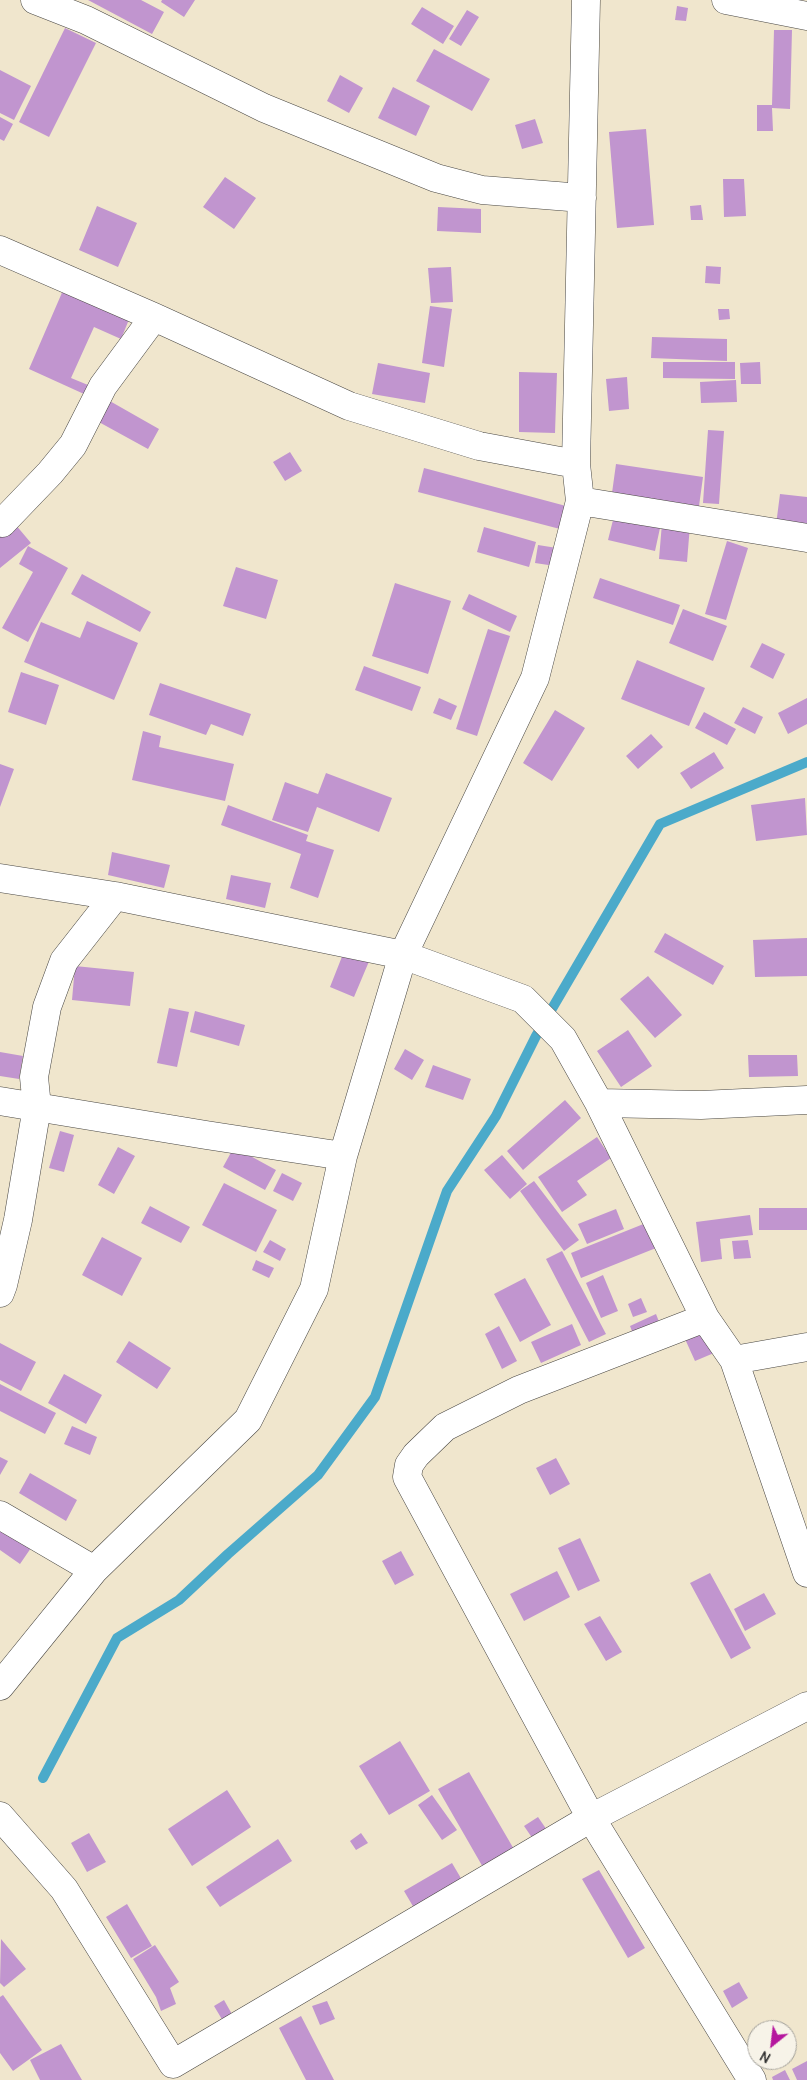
<!DOCTYPE html>
<style>
body{margin:0}
#map{position:relative;width:807px;height:2080px;overflow:hidden;background:#f0e6cd;font-family:Delius,sans-serif}
canvas{display:block}
.north{position:absolute;left:747px;top:2020px;width:50px;height:50px;box-sizing:border-box;background:#f7f3e8;border:1px solid #a5a39c;border-radius:50%;rotate:209deg;font-size:14px;font-weight:700;line-height:20px;text-align:center;color:#2b2b2b}
.north::after{content:'';display:block;margin:auto;width:18px;height:22px;background:#b5179e;clip-path:polygon(50% 0,100% 100%,50% 72%,0 100%)}
</style>
<div id="map">
<canvas width="807" height="2080"></canvas>
<div class="north">N</div>
</div>
<script>
const ctx = document.querySelector('canvas').getContext('2d');
ctx.lineJoin = 'round';
function stroke(path, color, width, dash) { ctx.strokeStyle = color; ctx.lineWidth = width; ctx.lineCap = dash ? 'butt' : 'round'; ctx.setLineDash(dash || []); ctx.stroke(path); }
function fillPath(path, color) { ctx.fillStyle = color; ctx.fill(path, 'evenodd'); }
stroke(new Path2D(`
 M 43,1778 L 117,1638 L 179,1600 L 228,1554 L 318,1475 L 375,1397 L 447,1191 L 496,1116 L 536,1036 L 660,824 L 807,762`), '#4baaca', 10);
fillPath(new Path2D(`
 M 88,0 L 141,0 L 164,12 L 152,34 Z
 M 162,0 L 195,0 L 184,17 L 161,2 Z
 M 677,6 L 688,8 L 686,21 L 675,20 Z
 M 422,7 L 454,26 L 443,44 L 411,24 Z
 M 467,10 L 479,17 L 461,46 L 449,39 Z
 M 65,28 L 96,43 L 49,137 L 19,122 Z
 M 774,30 L 792,30 L 790,109 L 772,108 L 773,131 L 757,131 L 757,105 L 772,105 Z
 M 434,49 L 490,79 L 472,111 L 416,81 Z
 M 0,70 L 31,86 L 14,120 L 0,113 Z
 M 340,75 L 363,88 L 349,113 L 327,101 Z
 M 393,87 L 430,106 L 416,136 L 378,118 Z
 M 0,117 L 13,124 L 4,141 L 0,139 Z
 M 535,119 L 543,143 L 522,149 L 515,125 Z
 M 646,129 L 654,225 L 617,228 L 609,132 Z
 M 225,177 L 256,198 L 234,229 L 203,207 Z
 M 723,179 L 744,179 L 746,216 L 724,217 Z
 M 701,205 L 703,220 L 691,220 L 690,206 Z
 M 97,206 L 137,223 L 118,267 L 79,250 Z
 M 438,207 L 481,209 L 481,233 L 437,231 Z
 M 706,266 L 721,267 L 720,284 L 705,283 Z
 M 451,267 L 453,302 L 431,303 L 428,268 Z
 M 64,288 L 130,317 L 121,339 L 94,327 L 71,378 L 88,385 L 84,394 L 29,369 Z
 M 430,306 L 452,309 L 444,367 L 422,363 Z
 M 718,309 L 729,309 L 730,319 L 719,320 Z
 M 652,337 L 727,339 L 727,361 L 651,358 Z
 M 663,362 L 735,362 L 735,379 L 663,378 Z
 M 760,362 L 761,384 L 741,384 L 740,363 Z
 M 378,363 L 430,373 L 425,403 L 372,394 Z
 M 519,372 L 557,373 L 555,433 L 519,432 Z
 M 627,377 L 629,409 L 609,411 L 606,379 Z
 M 736,380 L 737,402 L 701,403 L 700,382 Z
 M 108,400 L 159,429 L 148,449 L 97,421 Z
 M 708,430 L 724,431 L 719,504 L 703,503 Z
 M 290,452 L 302,471 L 285,481 L 273,462 Z
 M 616,464 L 703,477 L 699,506 L 612,493 Z
 M 424,468 L 566,506 L 560,529 L 418,492 Z
 M 780,494 L 807,497 L 807,529 L 776,525 Z
 M 614,516 L 660,528 L 655,551 L 608,540 Z
 M 662,523 L 690,525 L 687,562 L 659,559 Z
 M 15,524 L 31,543 L 0,568 L 0,536 Z
 M 484,527 L 536,542 L 529,567 L 477,552 Z
 M 727,541 L 748,548 L 726,620 L 705,614 Z
 M 538,545 L 557,548 L 555,566 L 535,563 Z
 M 28,546 L 68,568 L 28,642 L 2,628 L 33,572 L 19,564 Z
 M 236,567 L 278,580 L 266,619 L 223,606 Z
 M 82,574 L 151,612 L 140,632 L 71,594 Z
 M 600,578 L 680,605 L 673,625 L 593,598 Z
 M 395,583 L 451,601 L 428,674 L 372,656 Z
 M 469,594 L 517,616 L 510,632 L 462,609 Z
 M 683,609 L 727,626 L 713,661 L 669,643 Z
 M 87,621 L 138,643 L 114,700 L 24,662 L 41,622 L 80,638 Z
 M 488,629 L 510,636 L 477,736 L 456,729 Z
 M 762,643 L 785,654 L 773,679 L 750,667 Z
 M 637,660 L 705,688 L 689,726 L 621,699 Z
 M 364,666 L 421,687 L 412,711 L 355,690 Z
 M 21,672 L 59,685 L 46,725 L 8,712 Z
 M 160,683 L 251,714 L 243,736 L 211,724 L 206,735 L 149,715 Z
 M 439,698 L 457,706 L 451,720 L 433,713 Z
 M 807,698 L 807,724 L 788,734 L 778,713 Z
 M 743,707 L 763,717 L 755,734 L 734,723 Z
 M 555,710 L 585,728 L 552,781 L 523,763 Z
 M 704,712 L 736,729 L 727,745 L 695,728 Z
 M 143,731 L 161,736 L 159,747 L 234,764 L 225,801 L 132,780 Z
 M 651,734 L 663,747 L 638,769 L 626,756 Z
 M 714,752 L 724,768 L 691,789 L 680,773 Z
 M 0,764 L 14,769 L 0,807 Z
 M 326,773 L 392,798 L 379,832 L 317,807 L 308,832 L 272,820 L 285,782 L 318,794 Z
 M 805,798 L 807,835 L 756,841 L 751,805 Z
 M 228,805 L 308,835 L 306,841 L 334,850 L 318,898 L 290,888 L 301,854 L 221,825 Z
 M 112,852 L 170,865 L 164,888 L 108,875 Z
 M 231,875 L 271,883 L 265,908 L 226,899 Z
 M 665,933 L 724,966 L 713,985 L 654,952 Z
 M 807,938 L 807,976 L 755,977 L 753,940 Z
 M 345,949 L 370,959 L 354,997 L 330,987 Z
 M 75,966 L 134,972 L 130,1006 L 72,1000 Z
 M 648,976 L 682,1015 L 655,1038 L 620,999 Z
 M 169,1008 L 189,1012 L 177,1067 L 157,1063 Z
 M 195,1011 L 245,1025 L 239,1046 L 190,1032 Z
 M 628,1030 L 652,1066 L 621,1087 L 597,1051 Z
 M 405,1049 L 424,1060 L 412,1080 L 394,1069 Z
 M 0,1052 L 23,1056 L 19,1079 L 0,1076 Z
 M 748,1055 L 797,1055 L 798,1076 L 749,1077 Z
 M 433,1065 L 471,1079 L 463,1100 L 425,1087 Z
 M 565,1100 L 581,1118 L 523,1170 L 507,1151 Z
 M 60,1131 L 74,1135 L 64,1172 L 49,1168 Z
 M 597,1137 L 611,1158 L 577,1181 L 587,1195 L 562,1212 L 538,1177 Z
 M 118,1147 L 135,1156 L 114,1194 L 98,1185 Z
 M 234,1147 L 276,1170 L 265,1190 L 223,1167 Z
 M 502,1155 L 527,1184 L 510,1199 L 484,1170 Z
 M 282,1173 L 302,1183 L 293,1201 L 273,1191 Z
 M 534,1181 L 579,1240 L 564,1251 L 520,1191 Z
 M 224,1183 L 277,1210 L 256,1252 L 202,1225 Z
 M 150,1206 L 190,1227 L 181,1243 L 141,1223 Z
 M 759,1208 L 807,1208 L 807,1230 L 759,1230 Z
 M 616,1209 L 624,1229 L 587,1244 L 578,1224 Z
 M 750,1215 L 753,1235 L 720,1239 L 722,1259 L 701,1262 L 696,1222 Z
 M 651,1221 L 661,1246 L 581,1278 L 571,1253 Z
 M 102,1237 L 142,1258 L 122,1296 L 82,1275 Z
 M 270,1240 L 286,1249 L 280,1261 L 263,1252 Z
 M 748,1240 L 751,1258 L 734,1259 L 732,1241 Z
 M 562,1251 L 606,1334 L 589,1342 L 546,1259 Z
 M 256,1260 L 274,1268 L 269,1278 L 252,1270 Z
 M 603,1275 L 618,1311 L 601,1318 L 586,1283 Z
 M 525,1278 L 551,1325 L 520,1342 L 494,1294 Z
 M 641,1298 L 647,1312 L 633,1317 L 628,1304 Z
 M 656,1314 L 661,1327 L 635,1339 L 630,1326 Z
 M 572,1324 L 581,1345 L 541,1363 L 531,1342 Z
 M 499,1326 L 517,1361 L 502,1369 L 485,1334 Z
 M 704,1331 L 714,1353 L 695,1361 L 685,1339 Z
 M 129,1341 L 171,1368 L 157,1389 L 116,1362 Z
 M 0,1343 L 36,1362 L 21,1391 L 0,1380 Z
 M 64,1374 L 102,1395 L 86,1424 L 48,1403 Z
 M 0,1384 L 56,1413 L 45,1434 L 0,1411 Z
 M 72,1426 L 97,1437 L 90,1455 L 64,1444 Z
 M 0,1457 L 8,1461 L 0,1475 Z
 M 556,1458 L 570,1484 L 550,1495 L 536,1468 Z
 M 30,1473 L 77,1500 L 66,1521 L 19,1493 Z
 M 0,1523 L 33,1545 L 20,1564 L 0,1550 Z
 M 580,1538 L 600,1581 L 578,1591 L 558,1548 Z
 M 401,1551 L 414,1575 L 395,1585 L 382,1561 Z
 M 557,1571 L 570,1597 L 524,1621 L 510,1594 Z
 M 710,1573 L 751,1648 L 731,1659 L 690,1583 Z
 M 764,1593 L 776,1614 L 745,1631 L 734,1609 Z
 M 600,1616 L 622,1652 L 606,1661 L 584,1624 Z
 M 400,1741 L 430,1791 L 389,1815 L 359,1766 Z
 M 469,1772 L 515,1851 L 484,1869 L 438,1789 Z
 M 227,1790 L 251,1827 L 192,1866 L 168,1829 Z
 M 432,1795 L 457,1830 L 442,1840 L 418,1805 Z
 M 538,1817 L 549,1833 L 535,1842 L 524,1826 Z
 M 89,1833 L 106,1862 L 87,1872 L 71,1843 Z
 M 361,1833 L 368,1843 L 356,1850 L 350,1841 Z
 M 278,1839 L 292,1861 L 220,1907 L 206,1887 Z
 M 452,1863 L 462,1880 L 414,1908 L 404,1891 Z
 M 599,1870 L 645,1948 L 628,1958 L 582,1879 Z
 M 127,1904 L 152,1946 L 131,1958 L 106,1917 Z
 M 1,1939 L 26,1969 L 4,1987 L 0,1983 Z
 M 155,1945 L 179,1982 L 170,1988 L 176,2004 L 161,2011 L 156,1997 L 133,1959 Z
 M 739,1982 L 748,1998 L 732,2008 L 723,1991 Z
 M 3,1995 L 42,2050 L 13,2071 L 0,2053 L 0,1997 Z
 M 224,2000 L 233,2016 L 223,2021 L 214,2006 Z
 M 327,2001 L 335,2019 L 320,2025 L 312,2006 Z
 M 301,2016 L 334,2080 L 306,2080 L 279,2028 Z
 M 61,2044 L 82,2080 L 40,2080 L 30,2060 Z
 M 807,2061 L 807,2080 L 797,2080 L 792,2069 Z
 M 785,2070 L 790,2080 L 773,2080 L 772,2077 Z`), '#c195cf');
const minor = new Path2D(`
 M 35,0 L 86,20 L 264,108 L 436,178 L 482,190 L 582,198
 M 726,0 L 807,16
 M 0,250 L 154,317 L 349,406 L 479,446 L 576,464
 M 580,501 L 807,538
 M 2,523 L 50,473 L 73,445 L 103,386 L 154,317
 M 0,878 L 115,896 L 403,955 L 523,999 L 563,1039 L 599,1103 L 701,1105 L 807,1100
 M 0,1101 L 206,1135 L 343,1156
 M 599,1103 L 705,1318 L 734,1360 L 807,1573
 M 0,1293 L 3,1285 L 18,1220 L 37,1107 L 34,1077 L 47,1007 L 64,961 L 115,896
 M 705,1318 L 519,1390 L 445,1427 L 416,1455 L 409,1465 L 407,1477 L 591,1818 L 752,2080
 M 734,1360 L 807,1347
 M 0,1515 L 94,1570
 M 0,1686 L 94,1570 L 248,1420 L 314,1289 L 343,1156 L 403,955 L 535,678 L 580,501 L 576,464 L 586,0
 M 0,1816 L 64,1889 L 173,2064 L 591,1818 L 807,1706`);
stroke(minor, '#494743', 29);
stroke(minor, '#fff', 28);
</script>
